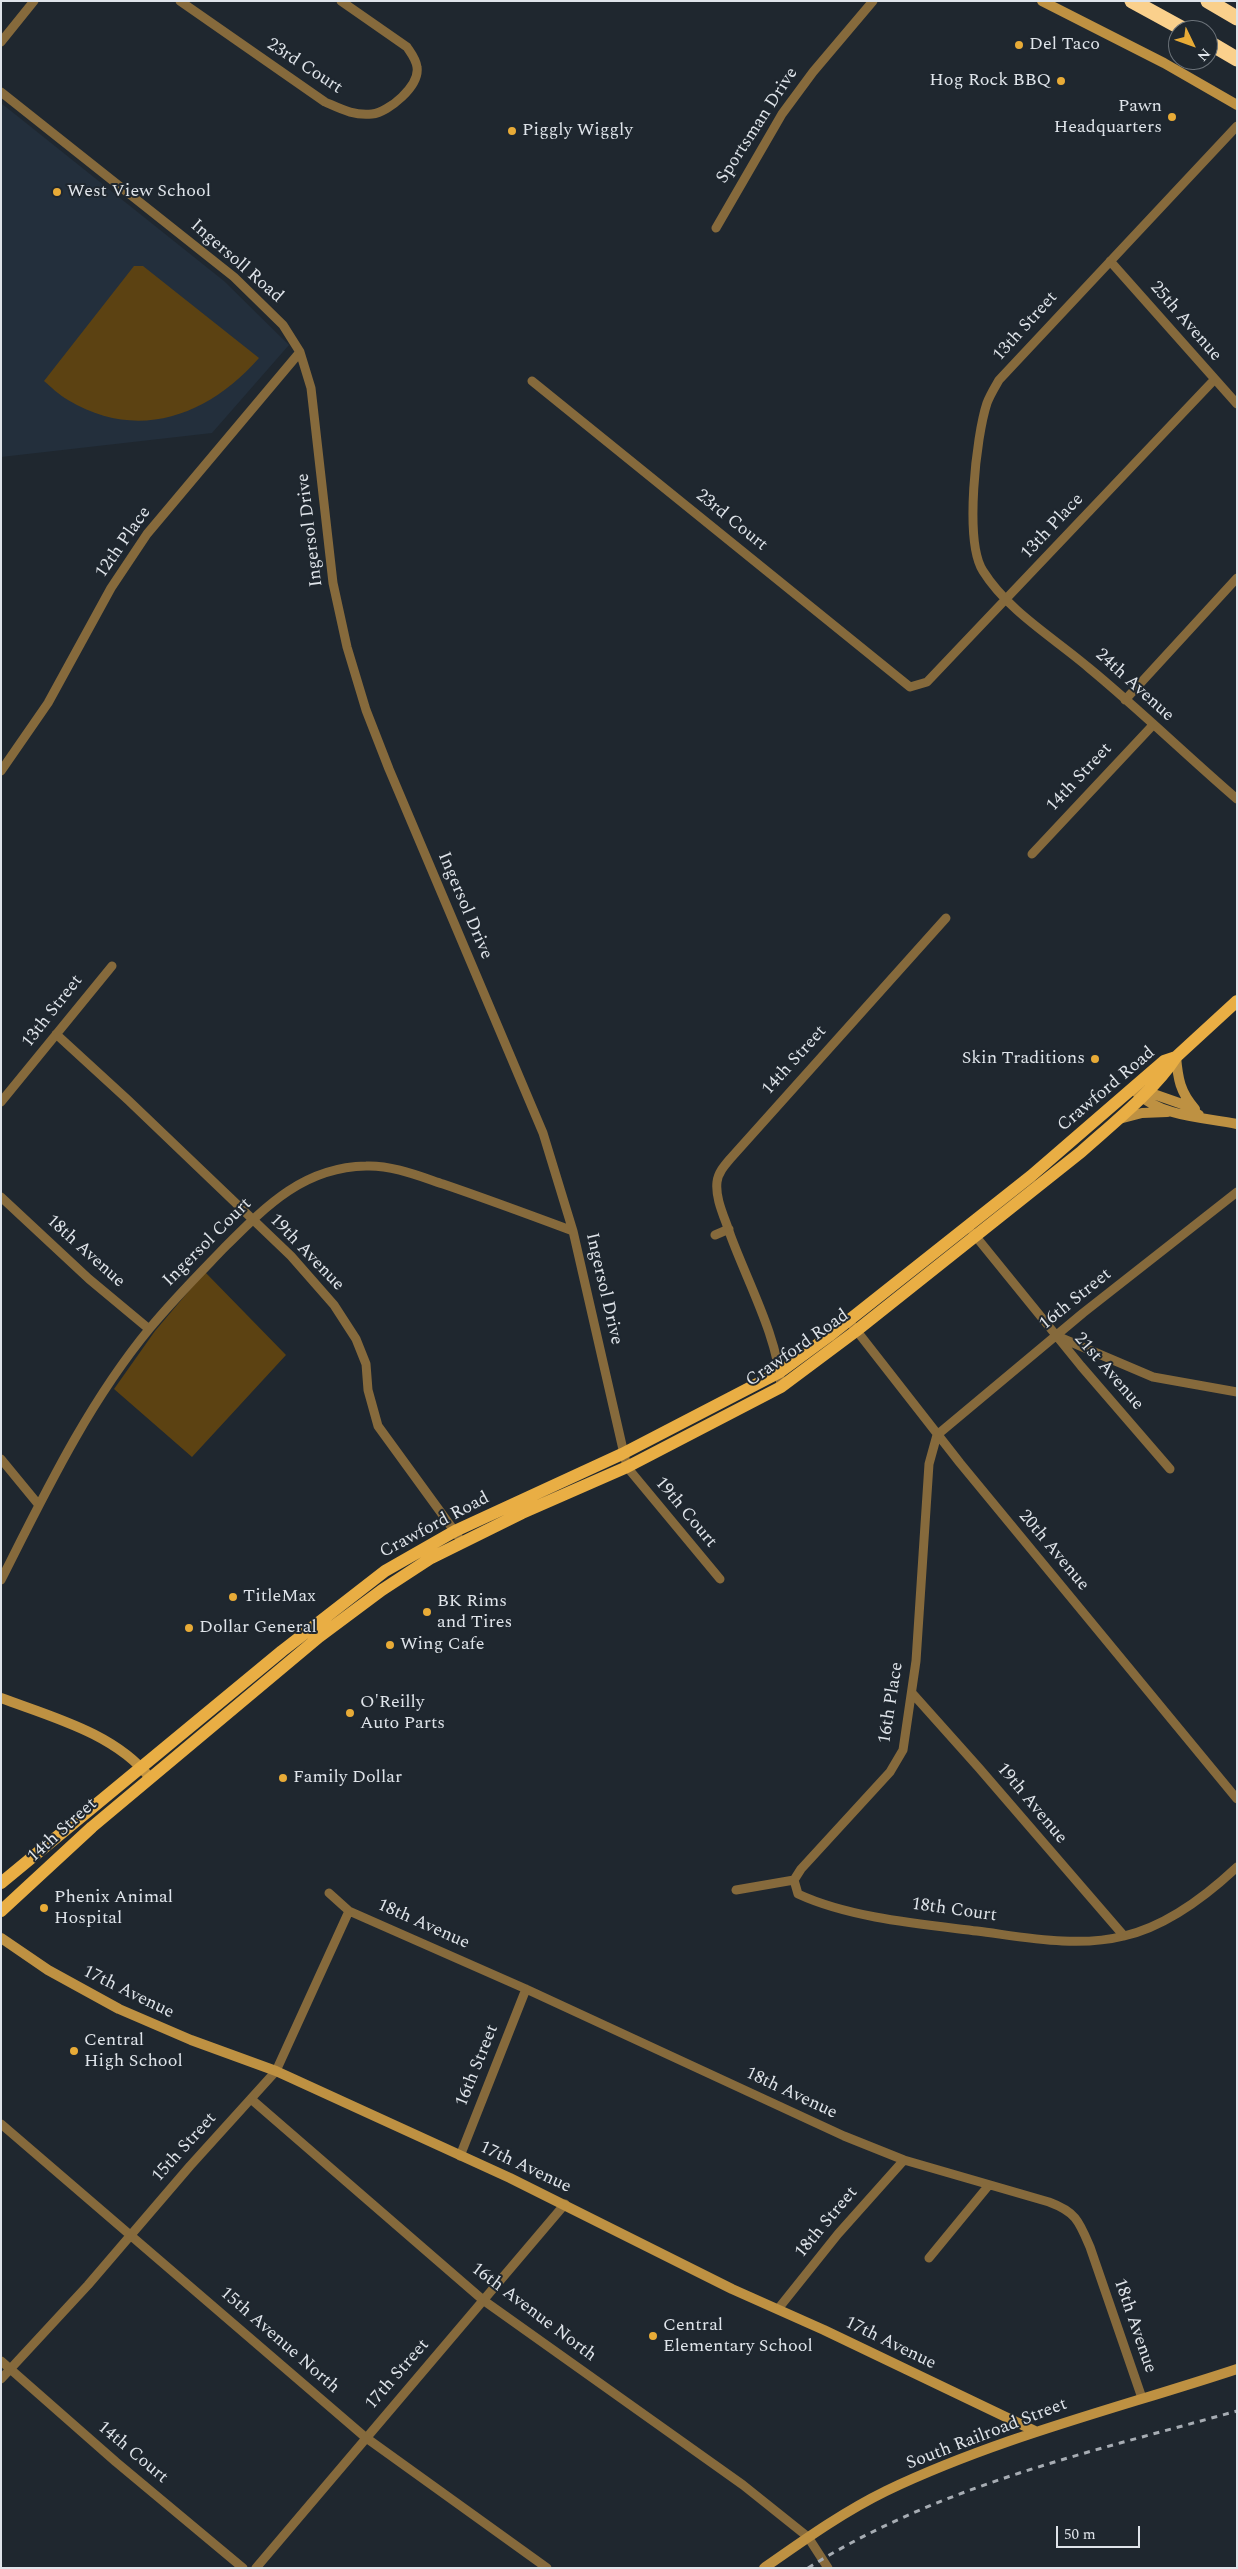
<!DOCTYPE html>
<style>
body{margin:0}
#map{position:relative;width:1238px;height:2569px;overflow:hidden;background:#1f272f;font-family:Spectral,serif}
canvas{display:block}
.frame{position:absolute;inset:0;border:2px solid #dfe4ea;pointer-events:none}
.north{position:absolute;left:1168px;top:20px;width:50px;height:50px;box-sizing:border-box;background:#1f272f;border:1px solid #6c737a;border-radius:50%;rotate:132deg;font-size:14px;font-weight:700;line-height:20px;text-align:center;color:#dfe4ea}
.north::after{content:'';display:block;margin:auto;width:18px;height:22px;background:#e8ab37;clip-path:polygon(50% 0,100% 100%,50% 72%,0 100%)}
.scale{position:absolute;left:1056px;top:2526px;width:84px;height:22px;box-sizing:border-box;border:2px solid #dfe4ea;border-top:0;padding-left:6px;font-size:15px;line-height:18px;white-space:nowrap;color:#dfe4ea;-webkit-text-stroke:4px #1f272f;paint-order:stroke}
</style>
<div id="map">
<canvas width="1238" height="2569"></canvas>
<div class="frame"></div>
<div class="north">N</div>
<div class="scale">50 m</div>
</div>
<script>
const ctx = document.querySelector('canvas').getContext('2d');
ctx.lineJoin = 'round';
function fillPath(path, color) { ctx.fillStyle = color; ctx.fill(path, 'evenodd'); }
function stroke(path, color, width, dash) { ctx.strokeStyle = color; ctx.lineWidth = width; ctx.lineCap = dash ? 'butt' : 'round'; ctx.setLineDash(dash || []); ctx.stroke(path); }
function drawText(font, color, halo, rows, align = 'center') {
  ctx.font = font + ' Spectral,serif'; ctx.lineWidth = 4; ctx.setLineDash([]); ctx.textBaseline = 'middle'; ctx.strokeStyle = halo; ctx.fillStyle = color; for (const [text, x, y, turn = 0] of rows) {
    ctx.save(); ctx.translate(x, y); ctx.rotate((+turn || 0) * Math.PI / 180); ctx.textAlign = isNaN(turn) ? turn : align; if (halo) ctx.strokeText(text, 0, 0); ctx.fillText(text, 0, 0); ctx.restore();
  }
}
fillPath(new Path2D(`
 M 1,103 L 224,281 L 289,345 L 212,433 L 1,457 Z`), '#232f3c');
fillPath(new Path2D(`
 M 134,266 L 143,266 L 259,358 C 208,416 138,442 68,400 C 59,395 51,387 44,381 Z
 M 205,1272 L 286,1355 L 192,1457 L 114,1389 L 155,1331 Z`), '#5c4212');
stroke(new Path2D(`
 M 180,1 L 325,102 C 341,109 354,116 372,114 C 389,112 420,86 417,67 C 416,59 411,53 407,47 L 341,1
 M 1,42 L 34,1
 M 1,92 L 234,277 L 283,325 L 300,352 L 311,388 L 333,583 L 347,647 L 366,710 L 389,769 L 543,1133 L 573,1231 L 627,1467 L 720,1579
 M 1237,126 L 999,380 C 995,387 990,395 987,403 C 976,436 964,542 983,571 C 1008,611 1054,638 1089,668 C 1140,710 1187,756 1237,799
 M 716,228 L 782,114 L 813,72 L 873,1
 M 1110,261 L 1237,404
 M 532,381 L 910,687 L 927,682 L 1214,380
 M 1125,700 L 1237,578
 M 1,771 L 48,703 L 111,588 L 147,534 L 300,352
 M 1032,854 L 1153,725
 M 56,1034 L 128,1100 L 291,1256 L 334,1305 L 356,1339 L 366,1364 L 368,1390 L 378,1426 L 458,1536
 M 1,1102 L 112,966
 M 1,1197 L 89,1279 L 149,1329
 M 973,1233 L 1081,1366 L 1170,1469
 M 715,1235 L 729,1229
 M 853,1326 L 960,1463 L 1237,1799
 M 1059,1337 L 1153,1377 L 1237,1392
 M 781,1387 C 778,1337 747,1281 730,1234 C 725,1218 715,1199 717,1182 C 718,1173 724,1166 730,1159 L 946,918
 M 1,1459 L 38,1504
 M 1,1580 C 45,1493 88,1403 150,1328 C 173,1300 198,1275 223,1249 C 265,1207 303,1167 366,1166 C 392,1165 419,1176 443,1184 C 487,1199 530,1215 573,1231
 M 912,1693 L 979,1768 L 1124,1936
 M 794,1880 L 798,1894 C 850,1918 920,1924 977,1931 C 1024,1937 1077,1948 1124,1936 C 1167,1926 1205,1897 1237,1867
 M 736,1890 L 794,1880 L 801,1869 L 890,1772 L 903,1750 L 916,1661 L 929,1464 L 937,1435 L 1083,1313 L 1237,1192
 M 329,1893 L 349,1911 L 526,1989 L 844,2136 L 904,2160 L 1049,2202 C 1076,2212 1079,2221 1090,2247 L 1142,2398
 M 251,2099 L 483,2300 L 743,2485 L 808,2537 L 828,2568
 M 1,2124 L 365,2437 L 547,2568
 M 460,2156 L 526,1989
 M 929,2258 L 989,2185
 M 778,2309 L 838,2234 L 904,2160
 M 1,2361 L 116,2462 L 243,2568
 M 1,2379 L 88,2285 L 190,2166 L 276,2071 L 349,1911
 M 256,2568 L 565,2204`), '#866a3c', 9);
stroke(new Path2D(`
 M 1042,1 L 1164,63 L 1237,105
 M 1176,1057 C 1178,1079 1180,1092 1195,1109
 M 1142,1090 L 1182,1104 L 1199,1115
 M 1137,1093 C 1162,1117 1203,1117 1237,1124
 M 1119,1119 L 1142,1113 L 1167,1112
 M 1,1698 C 52,1717 116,1734 150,1778
 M 1,1938 L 48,1970 L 119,2009 L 191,2040 L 276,2071 L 510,2178 L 732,2289 L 824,2330 L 1035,2431
 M 764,2568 C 804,2540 843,2512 886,2491 C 999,2437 1119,2408 1237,2369`), '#be9142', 10);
stroke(new Path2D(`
 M 1,1883 L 282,1651 L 385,1571 L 455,1531 L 622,1454 L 780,1372 L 829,1336 L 1031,1176 L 1164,1061 L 1176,1057
 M 1,1911 L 92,1827 L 319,1637 L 382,1590 L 431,1558 L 522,1513 L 627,1467 L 781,1387 L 856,1331 L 1081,1152 C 1111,1125 1155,1090 1176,1057 L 1237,1001`), '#e9ae44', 12);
stroke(new Path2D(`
 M 1132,1 L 1185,30
 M 1208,1 L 1237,18
 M 1208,42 L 1237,59`), '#fad08c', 15);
stroke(new Path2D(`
 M 808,2568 C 938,2486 1090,2452 1237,2411`), '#a6acb3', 3, [6, 6]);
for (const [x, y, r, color] of [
 [1019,45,5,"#e8ab37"],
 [1061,81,5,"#e8ab37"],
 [1172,117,5,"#e8ab37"],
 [512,131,5,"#e8ab37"],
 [57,192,5,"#e8ab37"],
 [1095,1059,5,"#e8ab37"],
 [233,1597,5,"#e8ab37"],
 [427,1612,5,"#e8ab37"],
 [189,1628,5,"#e8ab37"],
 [390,1645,5,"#e8ab37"],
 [350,1713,5,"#e8ab37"],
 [283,1778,5,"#e8ab37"],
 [44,1908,5,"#e8ab37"],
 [74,2051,5,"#e8ab37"],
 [653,2336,5,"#e8ab37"]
]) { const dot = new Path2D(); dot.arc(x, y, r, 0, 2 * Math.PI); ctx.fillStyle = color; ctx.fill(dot); stroke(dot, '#1f272f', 2); }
drawText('18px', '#dfe4ea', '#1f272f', [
 ["Del Taco",1029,45],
 ["Hog Rock BBQ",1051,81,"right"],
 ["Pawn",1162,107,"right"],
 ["Headquarters",1162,128,"right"],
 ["Piggly Wiggly",522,131],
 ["West View School",67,192],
 ["Skin Traditions",1085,1059,"right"],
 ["TitleMax",243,1597],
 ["BK Rims",437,1602],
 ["and Tires",437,1623],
 ["Dollar General",199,1628],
 ["Wing Cafe",400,1645],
 ["O'Reilly",360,1703],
 ["Auto Parts",360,1724],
 ["Family Dollar",293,1778],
 ["Phenix Animal",54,1898],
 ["Hospital",54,1919],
 ["Central",84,2041],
 ["High School",84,2062],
 ["Central",663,2326],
 ["Elementary School",663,2347]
], 'left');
drawText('18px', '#dfe4ea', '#1f272f', [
 ["23rd Court",304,67,33],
 ["Sportsman Drive",758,126,-57],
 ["Ingersoll Road",236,262,41],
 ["25th Avenue",1185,322,49],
 ["13th Street",1026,327,-48],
 ["23rd Court",731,521,39],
 ["13th Place",1053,527,-47],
 ["Ingersol Drive",311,530,-97],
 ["12th Place",124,543,-55],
 ["24th Avenue",1134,686,42],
 ["14th Street",1080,778,-47],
 ["Ingersol Drive",464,906,67],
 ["13th Street",53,1012,-52],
 ["14th Street",795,1061,-48],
 ["Crawford Road",1107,1090,-40],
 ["Ingersol Court",208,1243,-45],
 ["18th Avenue",85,1252,42],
 ["19th Avenue",306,1253,46],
 ["Ingersol Drive",603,1289,77],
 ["16th Street",1076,1300,-39],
 ["Crawford Road",798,1349,-35],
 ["21st Avenue",1108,1372,49],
 ["19th Court",685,1513,50],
 ["Crawford Road",435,1526,-28],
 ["20th Avenue",1053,1551,50],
 ["16th Place",892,1703,-81],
 ["19th Avenue",1031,1804,50],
 ["14th Street",63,1831,-42],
 ["18th Court",954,1911,8],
 ["18th Avenue",423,1925,24],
 ["17th Avenue",128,1993,26],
 ["16th Street",478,2066,-68],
 ["18th Avenue",791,2094,25],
 ["15th Street",185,2148,-48],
 ["17th Avenue",525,2168,25],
 ["18th Street",827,2223,-50],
 ["16th Avenue North",533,2313,37],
 ["18th Avenue",1134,2326,71],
 ["15th Avenue North",279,2341,41],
 ["17th Avenue",890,2344,26],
 ["17th Street",398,2375,-49],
 ["South Railroad Street",987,2435,-21],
 ["14th Court",132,2453,40]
]);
</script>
